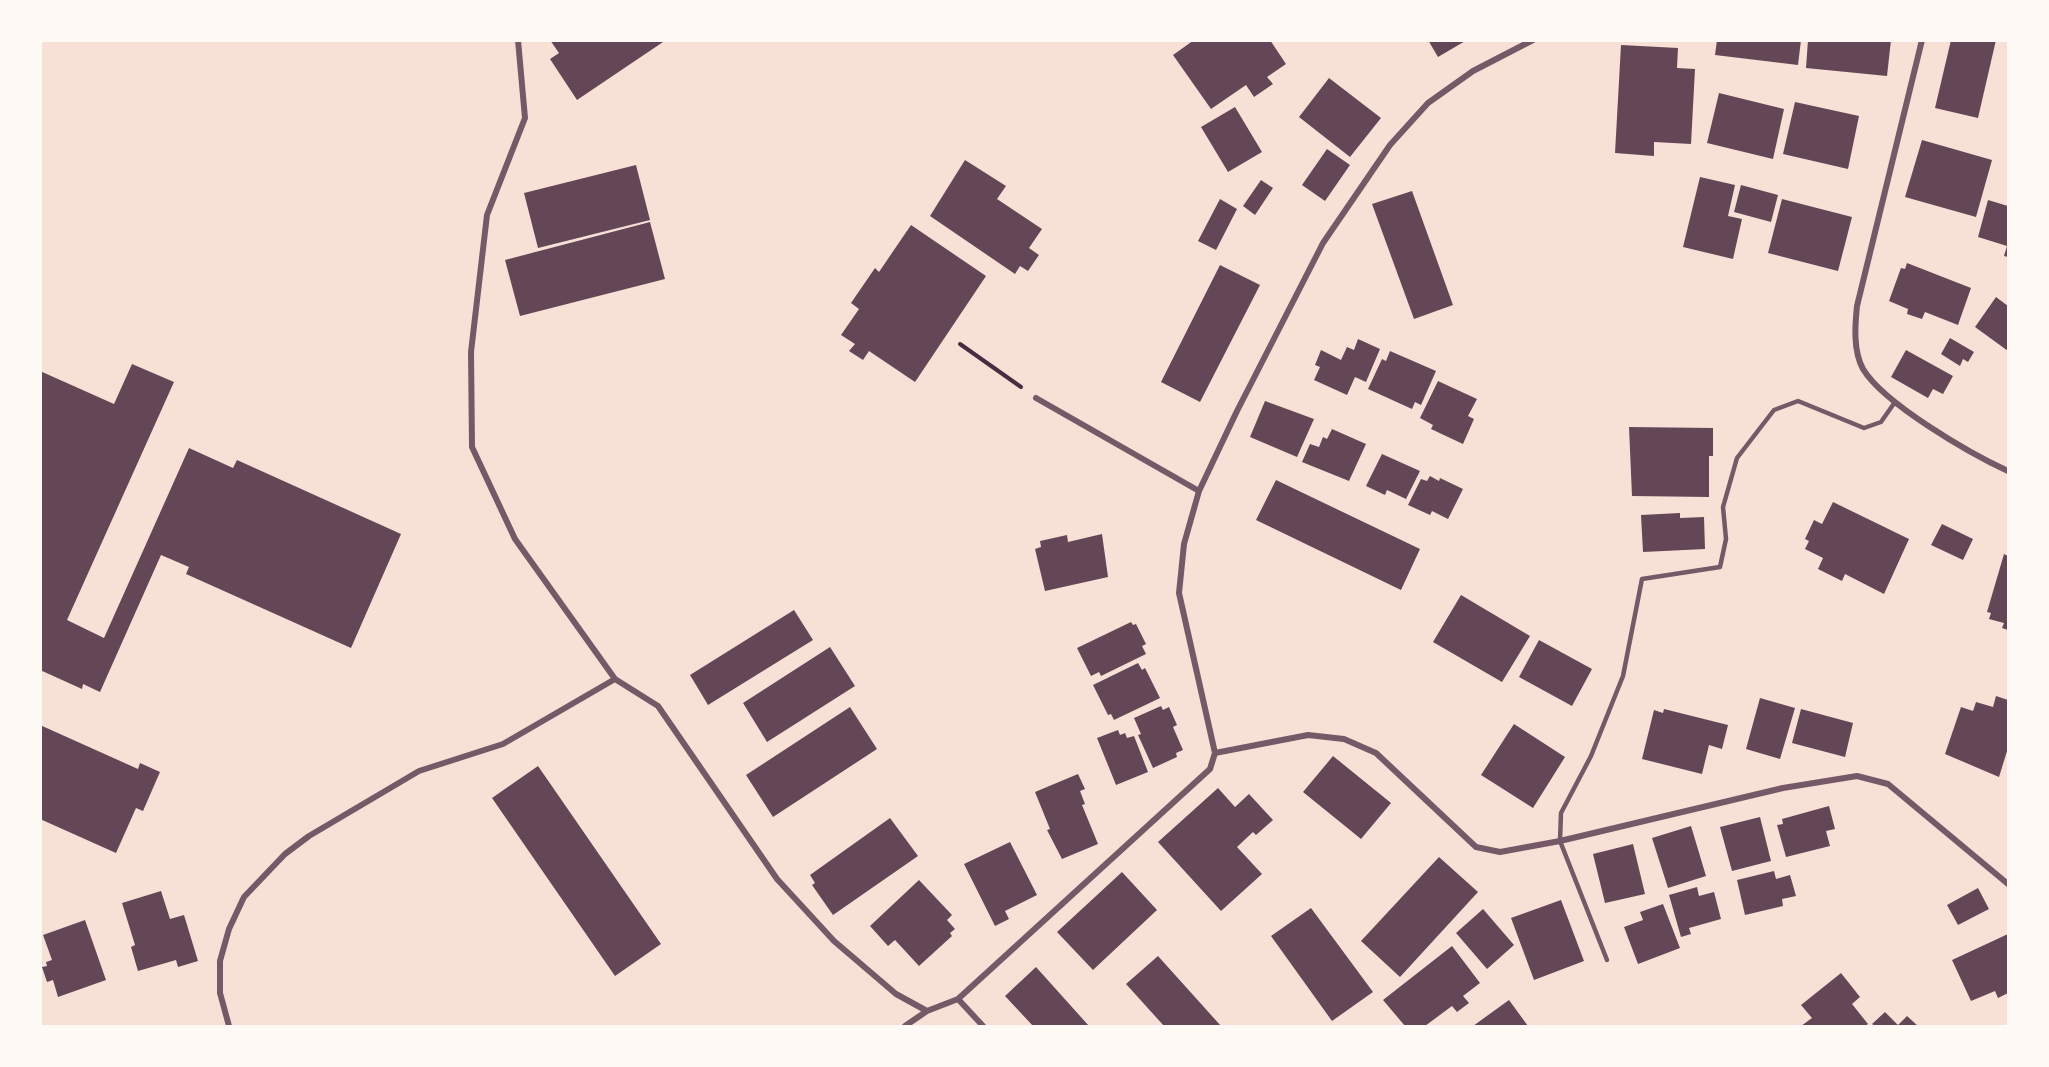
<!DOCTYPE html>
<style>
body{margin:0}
#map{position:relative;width:2049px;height:1067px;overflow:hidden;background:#f7e1d7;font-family:Quicksand,sans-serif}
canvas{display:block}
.frame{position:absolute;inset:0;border:42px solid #fffaf5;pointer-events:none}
</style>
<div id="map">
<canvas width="2049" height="1067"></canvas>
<div class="frame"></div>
</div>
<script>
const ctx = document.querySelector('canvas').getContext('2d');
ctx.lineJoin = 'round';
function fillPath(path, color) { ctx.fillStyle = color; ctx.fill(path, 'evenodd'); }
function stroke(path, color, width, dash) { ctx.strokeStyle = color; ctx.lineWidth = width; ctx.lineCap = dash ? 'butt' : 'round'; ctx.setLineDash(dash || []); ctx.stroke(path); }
fillPath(new Path2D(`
 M 550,40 L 666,40 L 577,100 L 550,59 L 559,53 Z
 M 1194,40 L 1270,40 L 1286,64 L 1267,77 L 1273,84 L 1254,97 L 1246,85 L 1211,109 L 1173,55 Z
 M 1428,40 L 1467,40 L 1438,57 Z
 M 1717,40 L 1801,40 L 1798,65 L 1715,55 Z
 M 1808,40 L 1891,40 L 1887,76 L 1806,68 Z
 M 1951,40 L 1996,40 L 1978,118 L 1935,108 Z
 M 1621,45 L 1678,48 L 1677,68 L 1695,69 L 1691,144 L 1654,142 L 1654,156 L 1615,153 Z
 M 1329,78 L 1381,118 L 1350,157 L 1299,117 Z
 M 1719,93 L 1784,109 L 1773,159 L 1707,143 Z
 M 1795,102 L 1859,116 L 1848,169 L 1783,154 Z
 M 1235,107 L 1262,152 L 1228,172 L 1201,127 Z
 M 1922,140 L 1992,160 L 1976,217 L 1905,197 Z
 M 1327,149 L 1350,165 L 1325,201 L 1302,185 Z
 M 965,160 L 1006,186 L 997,199 L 1042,229 L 1029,248 L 1039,255 L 1028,271 L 1020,266 L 1015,274 L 930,216 Z
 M 636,165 L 650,220 L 538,248 L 524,193 Z
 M 1700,177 L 1735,185 L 1728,216 L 1742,219 L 1733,259 L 1683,247 Z
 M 1261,180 L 1273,188 L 1255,215 L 1243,206 Z
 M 1741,185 L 1778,195 L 1771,222 L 1734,212 Z
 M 1412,191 L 1453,305 L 1414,319 L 1372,204 Z
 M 1220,199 L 1237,209 L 1216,250 L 1198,241 Z
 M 1782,199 L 1852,217 L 1838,271 L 1768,253 Z
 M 1988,200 L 2008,206 L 2008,257 L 2004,256 L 2007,246 L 1978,237 Z
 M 650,222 L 665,279 L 520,316 L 505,260 Z
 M 911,225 L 986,276 L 915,382 L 869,351 L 863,360 L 849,351 L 855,344 L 841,335 L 859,309 L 851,303 L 875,268 L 879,272 Z
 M 1907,263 L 1971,288 L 1958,325 L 1925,312 L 1922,319 L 1907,314 L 1908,309 L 1889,301 L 1901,268 L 1905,269 Z
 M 1220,265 L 1260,285 L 1200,402 L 1161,382 Z
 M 1996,297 L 2008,306 L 2008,351 L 1975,327 Z
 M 1950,338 L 1974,352 L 1968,362 L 1963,359 L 1960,366 L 1941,354 Z
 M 1358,339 L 1380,349 L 1366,382 L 1355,377 L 1347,395 L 1314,380 L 1320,367 L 1315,365 L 1321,350 L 1341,360 L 1347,347 L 1354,350 Z
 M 1906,350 L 1953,376 L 1943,394 L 1933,389 L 1928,398 L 1891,377 Z
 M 1390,351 L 1436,371 L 1421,405 L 1415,402 L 1412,409 L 1368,389 L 1382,359 L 1386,361 Z
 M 132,364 L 174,382 L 67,620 L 104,638 L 189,448 L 233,468 L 237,460 L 401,534 L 351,648 L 186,574 L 189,567 L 161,555 L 100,692 L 83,684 L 82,689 L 40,670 L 40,371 L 114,404 Z
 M 1438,381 L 1477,399 L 1468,416 L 1474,419 L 1463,444 L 1431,429 L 1433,425 L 1420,418 Z
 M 1265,401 L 1314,419 L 1297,457 L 1250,437 Z
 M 1629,427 L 1713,428 L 1713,456 L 1709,456 L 1709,497 L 1632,496 Z
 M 1332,429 L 1366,444 L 1349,481 L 1302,462 L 1310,444 L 1319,447 L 1323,437 L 1327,439 Z
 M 1382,454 L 1420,471 L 1406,499 L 1387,490 L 1385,495 L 1366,486 Z
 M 1430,476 L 1439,481 L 1440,478 L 1463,489 L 1448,519 L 1432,511 L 1430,515 L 1408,505 L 1421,479 L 1427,481 Z
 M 1276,480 L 1420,549 L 1401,590 L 1256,520 Z
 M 1833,502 L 1909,539 L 1884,594 L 1845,574 L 1842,581 L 1818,569 L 1823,558 L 1805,549 L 1809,541 L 1805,539 L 1814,520 L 1822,524 Z
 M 1680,513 L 1680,518 L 1704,517 L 1705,549 L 1643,552 L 1641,515 Z
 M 1942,524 L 1973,539 L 1963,560 L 1931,545 Z
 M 1102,534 L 1108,577 L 1045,591 L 1035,549 L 1041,547 L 1040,541 L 1067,535 L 1068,542 Z
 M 2004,554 L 2008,556 L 2008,630 L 2002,628 L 2004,623 L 1989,619 L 1991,613 L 1987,612 Z
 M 1461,595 L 1530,636 L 1502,682 L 1433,642 Z
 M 794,610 L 813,640 L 708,705 L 690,675 Z
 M 1131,622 L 1133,625 L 1136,624 L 1146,644 L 1142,646 L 1146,654 L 1101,676 L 1099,672 L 1091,676 L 1077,648 Z
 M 1539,640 L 1592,669 L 1572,706 L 1519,677 Z
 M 830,647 L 855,686 L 767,742 L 743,703 Z
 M 1138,663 L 1142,670 L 1145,668 L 1160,698 L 1114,720 L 1111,714 L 1108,715 L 1093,685 Z
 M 1996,696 L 2008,700 L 2008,748 L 1999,777 L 1945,754 L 1961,707 L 1973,711 L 1976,702 L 1993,707 Z
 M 1760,698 L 1795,708 L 1780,759 L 1746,749 Z
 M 1161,706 L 1163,710 L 1169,707 L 1177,725 L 1173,727 L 1183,750 L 1176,753 L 1177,757 L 1153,768 L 1138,735 L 1141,734 L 1134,718 Z
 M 850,707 L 877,749 L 773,817 L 746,775 Z
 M 1664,709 L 1728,725 L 1722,749 L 1709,745 L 1702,774 L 1642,759 L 1654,710 L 1663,713 Z
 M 1801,709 L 1853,723 L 1845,757 L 1792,743 Z
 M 1514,724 L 1565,757 L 1533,808 L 1481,775 Z
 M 40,725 L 138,769 L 140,763 L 160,772 L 143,811 L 136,808 L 116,853 L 40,819 Z
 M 1118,730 L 1120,735 L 1125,733 L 1127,738 L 1134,736 L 1148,772 L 1116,785 L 1097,738 Z
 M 1333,756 L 1391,803 L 1361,839 L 1303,792 Z
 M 538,766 L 661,944 L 615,976 L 492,798 Z
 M 1078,774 L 1085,789 L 1080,791 L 1085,804 L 1082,805 L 1098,844 L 1062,859 L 1047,830 L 1050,829 L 1035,792 Z
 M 1218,788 L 1235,807 L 1249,794 L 1273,820 L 1256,835 L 1253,832 L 1237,847 L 1262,874 L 1221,911 L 1158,842 Z
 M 1829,806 L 1835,829 L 1826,831 L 1830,846 L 1786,857 L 1777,825 L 1783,824 L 1782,819 Z
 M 1760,817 L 1771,861 L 1732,871 L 1720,827 Z
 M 890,818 L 918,856 L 833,915 L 812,885 L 815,883 L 810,875 Z
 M 1691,826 L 1706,876 L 1668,888 L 1652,838 Z
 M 1010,842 L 1037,895 L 1005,911 L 1009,919 L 995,926 L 964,864 Z
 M 1633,844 L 1645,894 L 1605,903 L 1593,854 Z
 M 1439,857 L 1478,892 L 1400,977 L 1361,941 Z
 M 1774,871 L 1776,879 L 1790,875 L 1796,896 L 1782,899 L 1783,906 L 1745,915 L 1737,880 Z
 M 1122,872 L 1157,910 L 1093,970 L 1057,932 Z
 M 919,880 L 952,915 L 947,920 L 955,929 L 950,933 L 952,936 L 919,966 L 895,940 L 888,946 L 870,926 Z
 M 1697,887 L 1699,896 L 1714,892 L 1721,919 L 1689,928 L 1691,934 L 1681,937 L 1669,895 Z
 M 1978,888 L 1989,909 L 1958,925 L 1947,905 Z
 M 161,891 L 170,919 L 184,915 L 198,961 L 178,967 L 176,960 L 138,971 L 131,947 L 135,945 L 122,903 Z
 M 1561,900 L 1584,961 L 1534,980 L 1511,918 Z
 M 1663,904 L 1680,948 L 1638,964 L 1624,927 L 1643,920 L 1640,912 Z
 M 1311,908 L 1373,992 L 1332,1021 L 1271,936 Z
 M 1483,909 L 1514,945 L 1487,969 L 1456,933 Z
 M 85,920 L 106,980 L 58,997 L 53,980 L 47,982 L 42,967 L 47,966 L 46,962 L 52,960 L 43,935 Z
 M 2008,934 L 2008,993 L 1998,998 L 1995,991 L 1971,1001 L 1952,960 Z
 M 1452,946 L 1480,983 L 1463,996 L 1469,1003 L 1457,1012 L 1452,1006 L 1425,1026 L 1405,1026 L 1383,1000 Z
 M 1158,956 L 1221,1026 L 1164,1026 L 1126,984 Z
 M 1036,967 L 1089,1026 L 1033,1026 L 1005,996 Z
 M 1841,973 L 1860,997 L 1852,1004 L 1868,1024 L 1865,1026 L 1801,1026 L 1812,1018 L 1801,1005 Z
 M 1509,1000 L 1528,1026 L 1473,1026 Z
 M 1885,1012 L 1898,1025 L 1907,1016 L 1918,1026 L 1875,1026 L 1872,1024 Z`), '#644757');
stroke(new Path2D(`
 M 960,344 L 1021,387`), '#4a2c40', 4);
stroke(new Path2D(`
 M 1607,960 L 1560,841 L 1561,813 L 1591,756 L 1623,676 L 1642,579 L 1720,567 L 1726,539 L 1723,507 L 1737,458 L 1774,410 L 1798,401 L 1864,428 L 1881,422 L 1895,402`), '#755966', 4.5);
stroke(new Path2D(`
 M 518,40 L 525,118 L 487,215 L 471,352 L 472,447 L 515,539 L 615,679 L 658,706 L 777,879 L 834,941 L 896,994 L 927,1011 L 958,999 L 1210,769 L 1215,753 L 1179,593 L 1184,544 L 1199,491 L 1237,411 L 1323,243 L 1390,145 L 1428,103 L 1473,71 L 1533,40
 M 1922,40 L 1857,306 C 1855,325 1853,351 1863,369 C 1884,404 1971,454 2008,471
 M 1036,398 L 1199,491
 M 1215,753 L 1308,735 L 1344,739 L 1376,753 L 1476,847 L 1500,852 L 1560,841 L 1783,788 L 1857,776 L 1888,784 L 2008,884
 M 958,999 L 983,1026
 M 229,1026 L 220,993 L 220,961 L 229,929 L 244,897 L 285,854 L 309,836 L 419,771 L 503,744 L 615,679
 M 905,1026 L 927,1011`), '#755966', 6);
</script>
